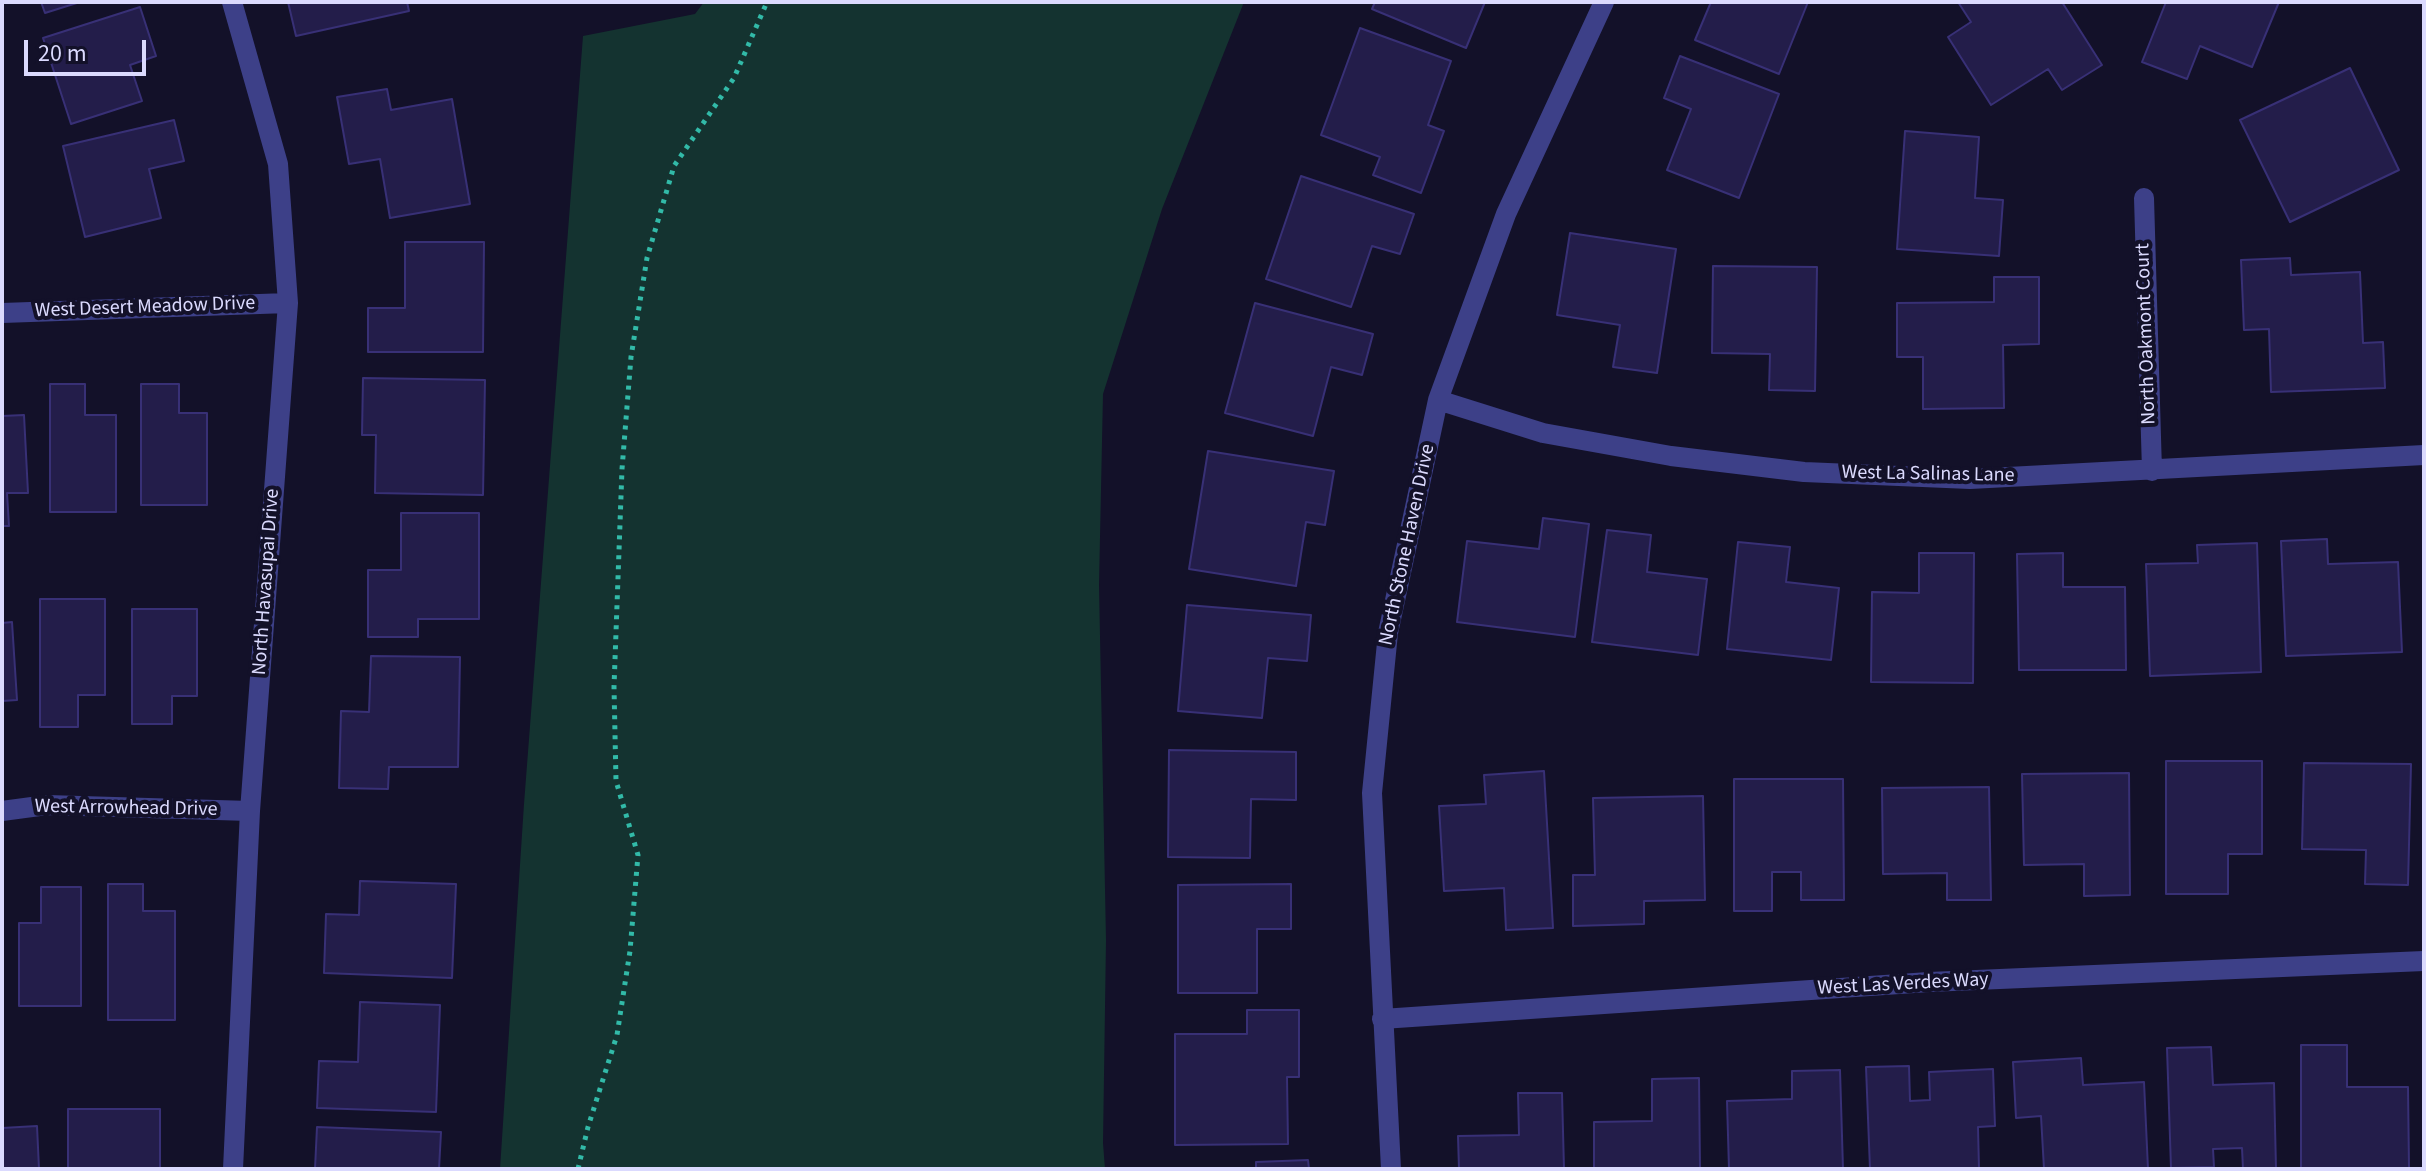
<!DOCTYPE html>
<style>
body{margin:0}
#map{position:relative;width:2426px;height:1171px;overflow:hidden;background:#131129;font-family:"Source Sans 3",sans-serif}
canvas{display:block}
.frame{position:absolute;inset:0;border:4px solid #dbdafe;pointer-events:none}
.scale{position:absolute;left:24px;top:40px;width:122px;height:36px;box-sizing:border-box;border:4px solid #dbdafe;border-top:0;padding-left:10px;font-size:24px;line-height:28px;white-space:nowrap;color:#dbdafe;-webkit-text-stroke:6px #131129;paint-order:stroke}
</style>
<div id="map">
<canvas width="2426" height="1171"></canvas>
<div class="frame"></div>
<div class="scale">20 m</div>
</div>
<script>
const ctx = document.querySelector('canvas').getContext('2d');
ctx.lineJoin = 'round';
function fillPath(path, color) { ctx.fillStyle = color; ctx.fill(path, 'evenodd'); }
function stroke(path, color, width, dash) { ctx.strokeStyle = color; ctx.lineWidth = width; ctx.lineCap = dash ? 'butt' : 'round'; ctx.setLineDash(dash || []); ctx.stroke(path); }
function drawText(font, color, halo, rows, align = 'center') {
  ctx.font = font + ' "Source Sans 3",sans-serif'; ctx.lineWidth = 8; ctx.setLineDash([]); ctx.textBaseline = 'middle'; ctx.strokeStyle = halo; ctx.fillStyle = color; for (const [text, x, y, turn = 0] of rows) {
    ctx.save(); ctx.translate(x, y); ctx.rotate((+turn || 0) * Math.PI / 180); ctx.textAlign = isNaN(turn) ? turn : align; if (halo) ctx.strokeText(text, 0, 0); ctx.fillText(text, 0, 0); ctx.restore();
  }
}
fillPath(new Path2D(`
 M 704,2 L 1244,2 L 1162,209 L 1103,394 L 1099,585 L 1106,940 L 1103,1143 L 1105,1169 L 500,1169 L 524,804 L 583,36 L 695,14 Z`), '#143330');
const building = new Path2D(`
 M 41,2 L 80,2 L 45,13 Z
 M 288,2 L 407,2 L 409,11 L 296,36 Z
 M 1375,2 L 1485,2 L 1466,48 L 1372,9 Z
 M 1711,2 L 1808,2 L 1779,74 L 1695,40 Z
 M 1958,2 L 2062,2 L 2102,65 L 2062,90 L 2048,69 L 1991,105 L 1948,37 L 1971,22 Z
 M 2166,2 L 2279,2 L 2252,67 L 2200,46 L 2187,79 L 2142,62 Z
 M 140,7 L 156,56 L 130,65 L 142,101 L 71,124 L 43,38 Z
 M 1360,28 L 1451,61 L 1428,125 L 1444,131 L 1421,193 L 1373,175 L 1380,157 L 1321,135 Z
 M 1680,56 L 1779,94 L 1739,198 L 1667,170 L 1691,109 L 1664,98 Z
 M 2350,68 L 2399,170 L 2290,222 L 2240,120 Z
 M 387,89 L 391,110 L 452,99 L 470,204 L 390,218 L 380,159 L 349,164 L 337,97 Z
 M 174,120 L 184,161 L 149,169 L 161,218 L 85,237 L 63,146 Z
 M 1905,131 L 1979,137 L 1975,198 L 2003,200 L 1999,256 L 1897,249 Z
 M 1301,176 L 1414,214 L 1400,254 L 1372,246 L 1351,307 L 1266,279 Z
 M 1570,233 L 1676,249 L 1657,373 L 1613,367 L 1620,325 L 1557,315 Z
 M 405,242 L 484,242 L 483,352 L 368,352 L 368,308 L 405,308 Z
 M 2290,258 L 2291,275 L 2360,272 L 2363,343 L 2383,342 L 2385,388 L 2271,392 L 2269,329 L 2244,330 L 2241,260 Z
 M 1713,266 L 1817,267 L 1815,391 L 1769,390 L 1770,354 L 1712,353 Z
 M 1994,277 L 2039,277 L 2039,344 L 2003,345 L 2004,408 L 1923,409 L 1923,357 L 1897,357 L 1897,303 L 1994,302 Z
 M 1255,303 L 1373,334 L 1362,375 L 1331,367 L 1313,436 L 1225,413 Z
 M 363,378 L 485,380 L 483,495 L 375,493 L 376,435 L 362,435 Z
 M 50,384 L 85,384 L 85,415 L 116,415 L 116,512 L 50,512 Z
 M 141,384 L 179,384 L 179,413 L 207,413 L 207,505 L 141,505 Z
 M 24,415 L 28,493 L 7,493 L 9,526 L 2,526 L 2,416 Z
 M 1208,451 L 1334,471 L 1325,525 L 1306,522 L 1296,586 L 1189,569 Z
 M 401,513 L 479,513 L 479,619 L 418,619 L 418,637 L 368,637 L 368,570 L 401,570 Z
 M 1543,518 L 1589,524 L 1575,637 L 1457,622 L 1467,541 L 1539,549 Z
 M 1607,530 L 1651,535 L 1647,572 L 1707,579 L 1698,655 L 1592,642 Z
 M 2327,539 L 2328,564 L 2398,562 L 2402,652 L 2286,656 L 2281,541 Z
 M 1738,542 L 1790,547 L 1786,582 L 1839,588 L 1831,660 L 1727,649 Z
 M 2257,543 L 2261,672 L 2150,676 L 2146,564 L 2198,563 L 2197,545 Z
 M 1919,553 L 1974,553 L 1973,683 L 1871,682 L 1872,592 L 1919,593 Z
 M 2063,553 L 2063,587 L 2125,587 L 2126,670 L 2019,670 L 2017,554 Z
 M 40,599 L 105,599 L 105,695 L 78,695 L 78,727 L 40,727 Z
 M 1187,605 L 1311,615 L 1307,661 L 1268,658 L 1262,718 L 1178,711 Z
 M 132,609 L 197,609 L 197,696 L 172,696 L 172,724 L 132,724 Z
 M 12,622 L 17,700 L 2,701 L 2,623 Z
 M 371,656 L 460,657 L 458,767 L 389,767 L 388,789 L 339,788 L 341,711 L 369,712 Z
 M 1169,750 L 1296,752 L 1296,800 L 1251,799 L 1250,858 L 1168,857 Z
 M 2166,761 L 2262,761 L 2262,854 L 2228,854 L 2228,894 L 2166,894 Z
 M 2304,763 L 2411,764 L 2408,885 L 2365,884 L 2366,850 L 2302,849 Z
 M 1544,771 L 1553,928 L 1506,930 L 1504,888 L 1444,891 L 1439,806 L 1486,804 L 1484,775 Z
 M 2129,773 L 2130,895 L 2084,896 L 2084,864 L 2024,865 L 2022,774 Z
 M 1734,779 L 1843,779 L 1844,900 L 1801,900 L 1801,872 L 1772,872 L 1772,911 L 1734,911 Z
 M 1989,787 L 1991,900 L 1947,900 L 1947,873 L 1883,874 L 1882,788 Z
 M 1703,796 L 1705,900 L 1644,901 L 1644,924 L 1573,926 L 1573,875 L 1595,875 L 1593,798 Z
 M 360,881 L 456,884 L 452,978 L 324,973 L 326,914 L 359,915 Z
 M 108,884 L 143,884 L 143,911 L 175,911 L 175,1020 L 108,1020 Z
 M 1291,884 L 1291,929 L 1257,929 L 1257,993 L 1178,993 L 1178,885 Z
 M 41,887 L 81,887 L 81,1006 L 19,1006 L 19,923 L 41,923 Z
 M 360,1002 L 440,1005 L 436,1112 L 317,1108 L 319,1061 L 358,1062 Z
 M 1247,1010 L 1299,1010 L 1299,1077 L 1287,1077 L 1288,1144 L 1175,1145 L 1175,1034 L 1247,1034 Z
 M 2301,1045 L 2347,1045 L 2347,1087 L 2408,1087 L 2409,1168 L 2301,1169 Z
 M 2211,1047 L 2213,1085 L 2274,1083 L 2276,1169 L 2243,1169 L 2242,1148 L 2213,1149 L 2214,1167 L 2171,1168 L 2167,1048 Z
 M 2081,1058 L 2083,1085 L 2144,1082 L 2148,1169 L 2044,1169 L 2041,1116 L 2016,1118 L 2013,1062 Z
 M 1909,1066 L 1910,1101 L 1930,1100 L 1929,1072 L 1993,1069 L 1995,1126 L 1978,1127 L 1979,1169 L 1870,1169 L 1866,1067 Z
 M 1840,1070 L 1843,1169 L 1729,1169 L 1727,1101 L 1792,1099 L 1792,1071 Z
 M 1699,1078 L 1700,1169 L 1594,1169 L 1594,1122 L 1652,1121 L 1652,1079 Z
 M 1518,1093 L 1562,1093 L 1564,1169 L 1459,1169 L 1458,1136 L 1519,1135 Z
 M 68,1109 L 160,1109 L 160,1169 L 68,1169 Z
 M 37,1126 L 39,1169 L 2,1169 L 2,1128 Z
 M 317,1127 L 441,1132 L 439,1169 L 315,1169 Z
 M 1308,1160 L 1309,1169 L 1256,1169 L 1256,1162 Z`);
fillPath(building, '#231d4a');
stroke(building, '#383076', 2);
stroke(new Path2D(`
 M 578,1169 L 588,1127 L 617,1035 L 630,951 L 638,855 L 616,781 L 614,687 L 622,469 L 631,357 L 647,258 L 674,166 L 734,78 L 767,2`), '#32baa8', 5, [4, 6]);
stroke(new Path2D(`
 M 232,2 L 278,164 L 288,303 L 250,811 L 233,1169
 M 2144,198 L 2152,471
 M 2,313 L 288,303
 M 1438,400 L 1543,433 L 1671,456 L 1804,472 L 1970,479 L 2424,455
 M 2,811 L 47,805 L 250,811
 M 1382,1019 L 1929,982 L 2424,961
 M 1391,1169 L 1372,793 L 1388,633 L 1438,400 L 1506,214 L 1604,2`), '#3d4088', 20);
drawText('20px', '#dbdafe', '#131129', [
 ["West Desert Meadow Drive",145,308,-2],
 ["North Oakmont Court",2147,334,-92],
 ["West La Salinas Lane",1928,475,1],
 ["North Stone Haven Drive",1408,545,-78],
 ["North Havasupai Drive",267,582,-86],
 ["West Arrowhead Drive",126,809,1],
 ["West Las Verdes Way",1903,985,-3]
]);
</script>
